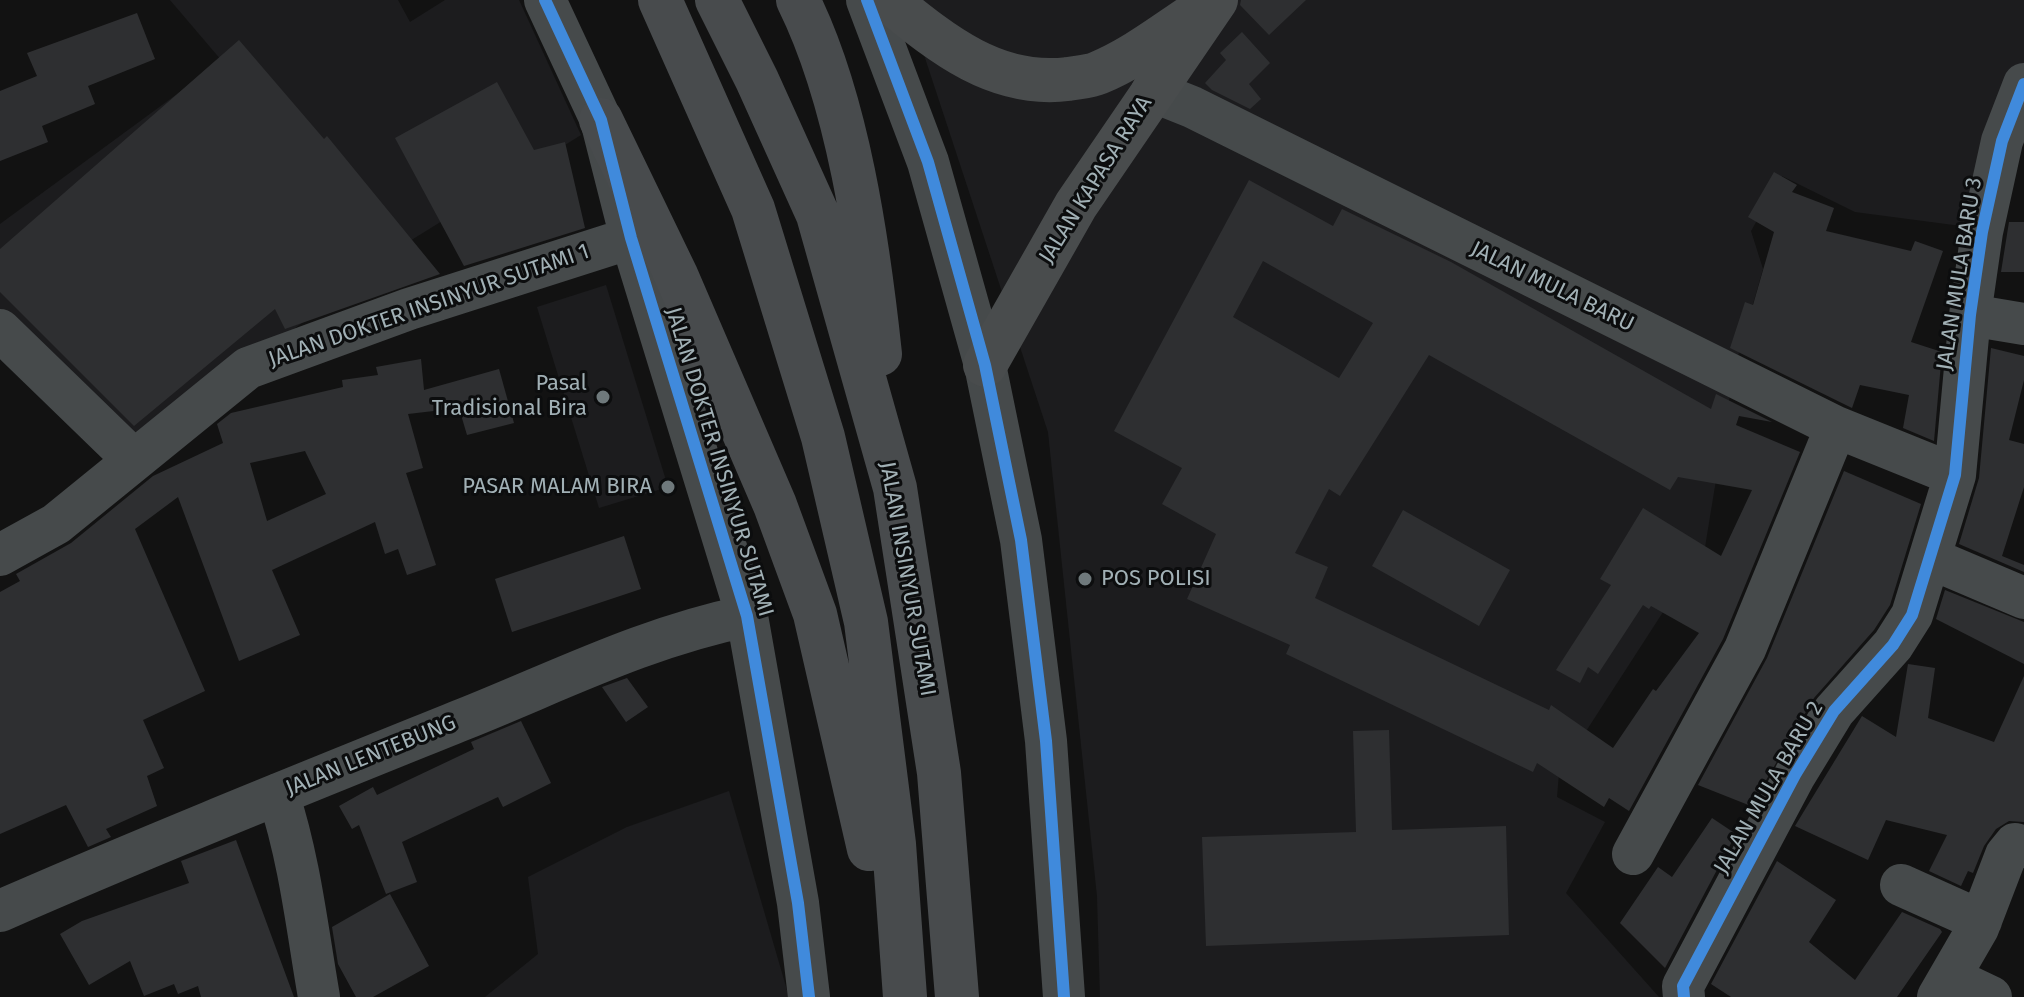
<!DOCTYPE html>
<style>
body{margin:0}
canvas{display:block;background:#121212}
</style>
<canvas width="2024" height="997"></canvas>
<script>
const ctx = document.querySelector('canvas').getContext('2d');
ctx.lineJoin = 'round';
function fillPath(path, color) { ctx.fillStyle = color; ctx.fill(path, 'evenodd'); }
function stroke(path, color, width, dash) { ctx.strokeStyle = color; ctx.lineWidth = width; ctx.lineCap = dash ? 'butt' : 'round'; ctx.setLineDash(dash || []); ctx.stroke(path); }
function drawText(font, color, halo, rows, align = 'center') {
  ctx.font = font + ' "Fira Sans",sans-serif'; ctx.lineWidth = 6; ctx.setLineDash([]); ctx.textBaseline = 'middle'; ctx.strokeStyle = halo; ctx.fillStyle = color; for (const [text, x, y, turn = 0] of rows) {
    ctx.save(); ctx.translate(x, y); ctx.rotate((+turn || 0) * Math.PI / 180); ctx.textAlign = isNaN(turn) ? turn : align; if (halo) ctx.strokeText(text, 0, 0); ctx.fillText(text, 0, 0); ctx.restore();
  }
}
fillPath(new Path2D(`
 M 170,0 L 398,0 L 410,22 L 445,0 L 519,0 L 581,135 L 413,239 L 262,353 L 133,459 L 0,321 L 0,224 L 222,61 Z
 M 906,0 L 2024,0 L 2024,94 L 1969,227 L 1855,212 L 1782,176 L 1751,231 L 1763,269 L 1734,370 L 1705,547 L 1559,773 L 1557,797 L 1605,822 L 1566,893 L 1659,997 L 1100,997 L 1097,896 L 1048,432 Z
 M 606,285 L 668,487 L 599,508 L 537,307 Z
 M 729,791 L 789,997 L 485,997 L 538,954 L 528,877 L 627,827 Z`), '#1c1c1e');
fillPath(new Path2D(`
 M 1241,0 L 1306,0 L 1269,35 L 1240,5 Z
 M 137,13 L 155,59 L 88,86 L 95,104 L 42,126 L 48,142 L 0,161 L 0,91 L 37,76 L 27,53 Z
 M 1242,32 L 1270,63 L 1249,84 L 1261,99 L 1250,109 L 1212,90 L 1205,83 L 1226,60 L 1220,53 Z
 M 239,40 L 324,139 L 327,136 L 440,274 L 285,329 L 275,309 L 134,426 L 0,292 L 0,249 Z
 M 497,82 L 534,150 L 565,142 L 585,228 L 464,266 L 395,138 Z
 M 1774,172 L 1797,185 L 1792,192 L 1834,208 L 1826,231 L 1911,251 L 1915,241 L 1943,251 L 1911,342 L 1942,352 L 1934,441 L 1903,428 L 1909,395 L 1860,385 L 1852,408 L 1730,348 L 1745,302 L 1753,305 L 1774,232 L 1748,217 Z
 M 1249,180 L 1333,226 L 1342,209 L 1451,262 L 1711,409 L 1716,394 L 1772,422 L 1739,416 L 1736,425 L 1800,452 L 1723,639 L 1629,811 L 1609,798 L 1604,807 L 1537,763 L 1533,772 L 1286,654 L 1290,645 L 1187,599 L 1216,534 L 1162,504 L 1182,468 L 1114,431 ZM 1263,261 L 1373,323 L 1339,378 L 1233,317 ZM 1429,355 L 1670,490 L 1678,477 L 1752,490 L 1721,556 L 1643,508 L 1600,579 L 1611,585 L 1556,670 L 1580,683 L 1588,667 L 1598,674 L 1643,605 L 1649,609 L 1651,606 L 1699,633 L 1656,691 L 1653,689 L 1613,748 L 1551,705 L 1549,710 L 1315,598 L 1328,567 L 1295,553 L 1329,489 L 1340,496 Z
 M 2009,222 L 2024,222 L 2024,272 L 2001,272 Z
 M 1991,348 L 2024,356 L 2024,380 L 2009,440 L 2024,444 L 2024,487 L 2002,556 L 2024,565 L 2024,572 L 1959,544 L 1979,478 Z
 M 421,359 L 424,390 L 499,369 L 514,423 L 467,435 L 459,408 L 408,414 L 423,468 L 406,473 L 436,565 L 407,575 L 398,549 L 385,554 L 375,522 L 272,570 L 300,635 L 239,661 L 178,497 L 135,529 L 205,691 L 143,720 L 164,768 L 147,776 L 157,806 L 106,829 L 111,837 L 88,847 L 66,805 L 0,834 L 0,592 L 20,581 L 16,574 L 71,543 L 153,476 L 223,443 L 217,424 L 231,413 L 343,387 L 342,380 L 378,375 L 376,367 ZM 305,451 L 326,494 L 267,521 L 250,463 Z
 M 1844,471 L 1921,504 L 1890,605 L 1874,630 L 1814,698 L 1751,806 L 1698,785 L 1767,658 Z
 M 1403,510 L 1510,570 L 1479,626 L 1372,566 Z
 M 624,536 L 641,589 L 512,632 L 495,579 Z
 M 1945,590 L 2024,622 L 2024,664 L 1936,619 Z
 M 1908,664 L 1935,668 L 1928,718 L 1994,742 L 2024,676 L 2024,822 L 2009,821 L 1996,829 L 1984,846 L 1973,873 L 1968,871 L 1961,886 L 1929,871 L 1947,835 L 1886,820 L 1868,860 L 1795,826 L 1862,716 L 1896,737 Z
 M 627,678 L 648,707 L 626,722 L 602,687 Z
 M 521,721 L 551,783 L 503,807 L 498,797 L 402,842 L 417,882 L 386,894 L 359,825 L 352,829 L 339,806 L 373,787 L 377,795 L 474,749 L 471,742 Z
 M 1389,730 L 1392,830 L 1506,826 L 1509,935 L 1206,946 L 1202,837 L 1356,832 L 1353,731 Z
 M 1712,818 L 1736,834 L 1665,968 L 1620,923 L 1658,867 L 1672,877 Z
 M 236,840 L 294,997 L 201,997 L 198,986 L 178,994 L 174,984 L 144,996 L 130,961 L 89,985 L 60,934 L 82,921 L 189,883 L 181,861 Z
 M 1777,861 L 1836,900 L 1809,942 L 1855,980 L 1902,912 L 1940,929 L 1942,932 L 1897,997 L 1731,997 L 1711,984 Z
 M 390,894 L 429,966 L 373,997 L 356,997 L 338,964 L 332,927 Z`), '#2e2f31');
stroke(new Path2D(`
 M 545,0 L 601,120 L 631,238 L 747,616 L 798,903 L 809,997
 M 867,0 L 928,162 L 985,365 L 1021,540 L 1046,741 L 1064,997
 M 1152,91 L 1192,107 L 1836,427 L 1955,475
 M 1970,315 L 2024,324
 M 0,330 L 133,459
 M 0,555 L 56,524 L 248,368 L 409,309 L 631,238
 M 1932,559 L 2024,598
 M 278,794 C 300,861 307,928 319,997
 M 1633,854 L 1745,649 L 1836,427
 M 1901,885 L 1981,921
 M 0,911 C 153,844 308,782 464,719 C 559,681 645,637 747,616
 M 1951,978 L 1991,997
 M 1684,997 L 1683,986 L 1795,775 L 1834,711 L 1893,645 L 1912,615 L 1955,475 L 1970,315 L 1982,232 L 2002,141 L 2024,84
 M 1938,997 L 1978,928 L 2006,855 L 2015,844 L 2024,847`), '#464a4b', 42);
stroke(new Path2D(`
 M 888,0 C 941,43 995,88 1068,79 C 1078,77 1089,77 1098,73 C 1132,59 1162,36 1192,16
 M 985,365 L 1076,205 L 1216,0`), '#494c4d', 44);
stroke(new Path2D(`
 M 660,0 L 753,209 L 823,437 L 866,622 L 894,844 L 905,997
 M 717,0 L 757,80 L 818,215 L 895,488 L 939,773 L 957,997
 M 798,0 C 848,101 868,242 880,354
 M 601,120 L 676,275 L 775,505 L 815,614 L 869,849`), '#484b4d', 44);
stroke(new Path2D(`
 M 545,0 L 601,120 L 631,238 L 747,616 L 798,903 L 809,997
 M 867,0 L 928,162 L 985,365 L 1021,540 L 1046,741 L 1064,997
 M 1684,997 L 1683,986 L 1795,775 L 1834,711 L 1893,645 L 1912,615 L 1955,475 L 1970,315 L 1982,232 L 2002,141 L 2024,84`), '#408adc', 12);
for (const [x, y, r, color] of [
 [603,397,8,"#6f797c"],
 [668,487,8,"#6f797c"],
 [1085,579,8,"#6f797c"]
]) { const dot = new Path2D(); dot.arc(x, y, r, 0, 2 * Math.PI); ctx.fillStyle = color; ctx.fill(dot); stroke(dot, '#0c0d0e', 3); }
drawText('22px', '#a1b0b5', '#0c0d0e', [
 ["JALAN KAPASA RAYA",1096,180,-58],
 ["JALAN MULA BARU 3",1960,274,-81],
 ["JALAN MULA BARU",1552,287,26],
 ["JALAN DOKTER INSINYUR SUTAMI 1",429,306,-19],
 ["JALAN DOKTER INSINYUR SUTAMI",719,462,73],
 ["JALAN INSINYUR SUTAMI",907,579,80],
 ["JALAN LENTEBUNG",371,756,-22],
 ["JALAN MULA BARU 2",1769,788,-60]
]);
drawText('22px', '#a1b0b5', '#0c0d0e', [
 ["Pasal",587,384],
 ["Tradisional Bira",587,409],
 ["PASAR MALAM BIRA",652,487],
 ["POS POLISI",1101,579,"left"]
], 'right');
</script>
